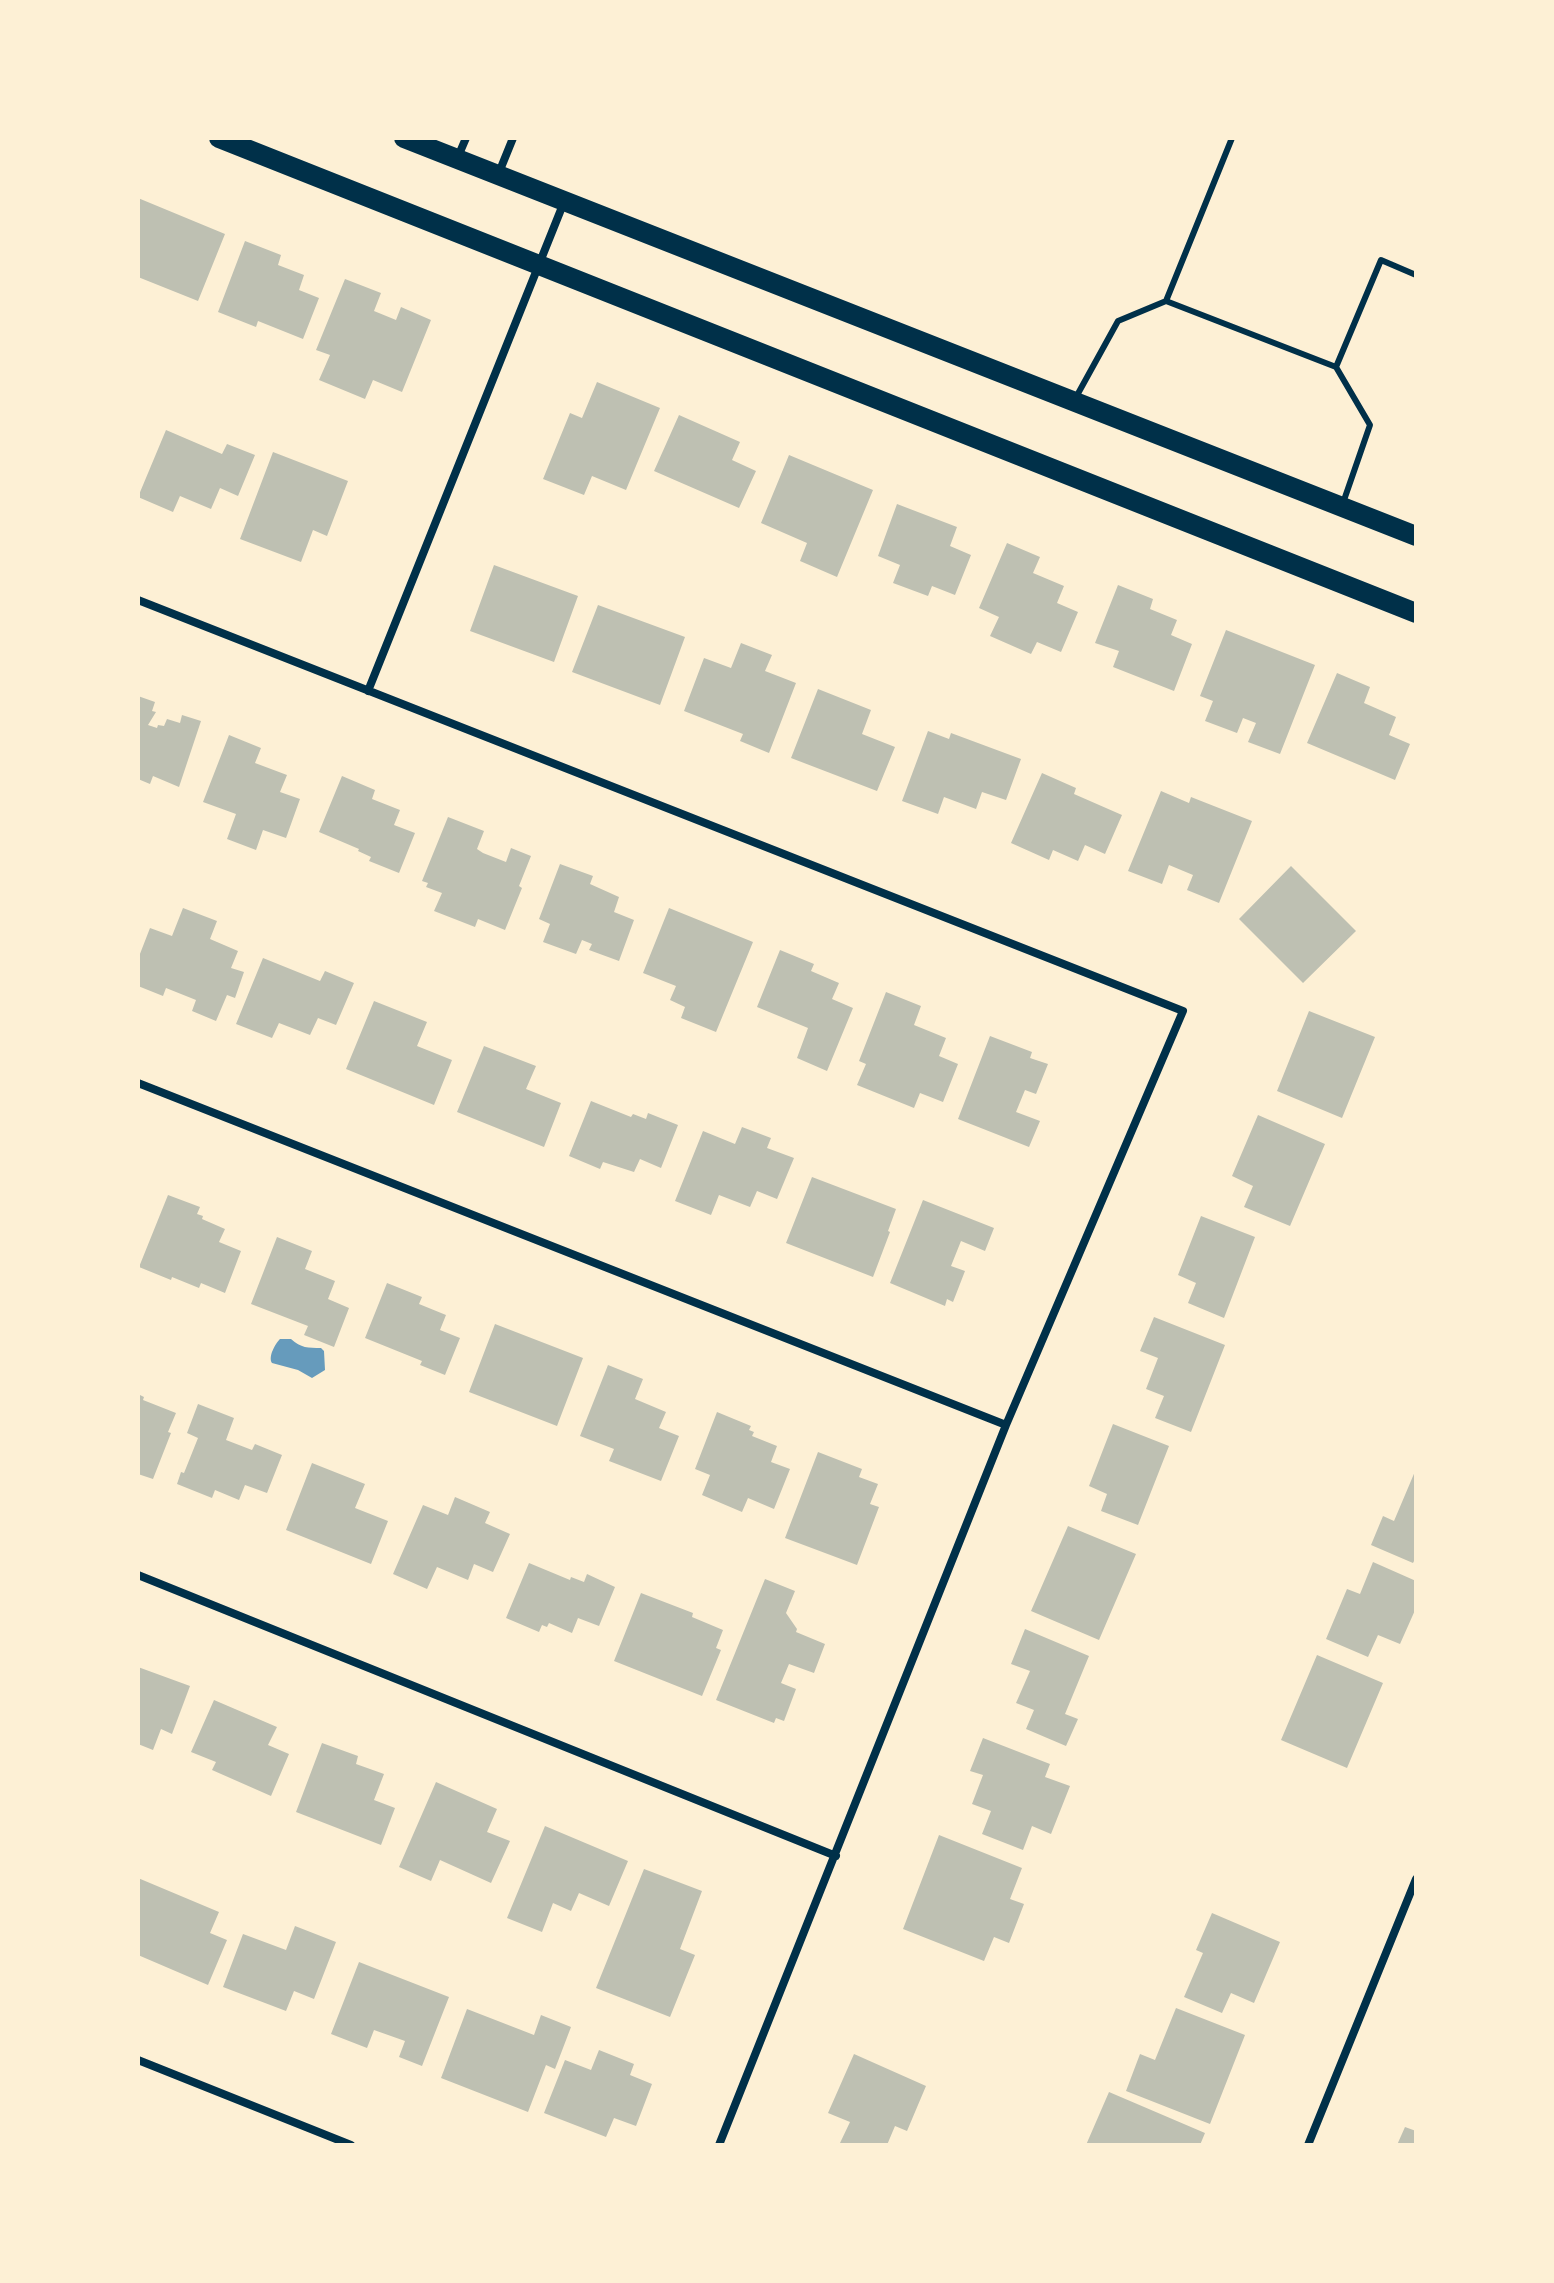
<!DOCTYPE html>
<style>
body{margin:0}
#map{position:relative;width:1554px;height:2283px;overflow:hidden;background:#fdf0d5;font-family:"IBM Plex Serif",serif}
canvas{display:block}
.frame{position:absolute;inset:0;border:140px solid #fdf0d5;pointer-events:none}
</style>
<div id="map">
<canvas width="1554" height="2283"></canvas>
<div class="frame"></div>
</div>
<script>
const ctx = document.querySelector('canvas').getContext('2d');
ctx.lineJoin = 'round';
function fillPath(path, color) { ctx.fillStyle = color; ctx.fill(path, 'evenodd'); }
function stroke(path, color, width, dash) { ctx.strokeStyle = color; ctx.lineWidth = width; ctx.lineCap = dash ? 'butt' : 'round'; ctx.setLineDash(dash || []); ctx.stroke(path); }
fillPath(new Path2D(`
 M 280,1339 L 291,1339 C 301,1348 308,1348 321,1348 L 324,1351 L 325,1370 L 312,1378 L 298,1370 L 272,1363 C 268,1357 275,1344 280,1339 Z`), '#669bbc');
fillPath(new Path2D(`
 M 138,198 L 225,234 L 198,301 L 138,277 Z
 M 245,241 L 281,255 L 278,265 L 304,275 L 299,290 L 319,298 L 303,339 L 258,321 L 256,327 L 218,312 Z
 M 345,279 L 381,293 L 374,311 L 396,320 L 401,307 L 431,320 L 402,392 L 373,380 L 365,399 L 319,380 L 330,355 L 316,350 Z
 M 597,382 L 660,408 L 626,490 L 592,476 L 584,495 L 543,479 L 570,413 L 582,418 Z
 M 679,415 L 740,442 L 732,460 L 756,471 L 739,508 L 654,471 Z
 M 166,430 L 222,454 L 227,444 L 255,455 L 238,496 L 220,488 L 211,509 L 180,496 L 173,512 L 138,497 Z
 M 273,452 L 348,481 L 327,536 L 313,530 L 301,562 L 240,539 Z
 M 789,455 L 873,490 L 837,577 L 800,561 L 807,543 L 761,523 Z
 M 897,504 L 957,527 L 950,546 L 971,555 L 955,595 L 932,586 L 928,596 L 893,583 L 900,565 L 878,556 Z
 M 1007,543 L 1040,557 L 1033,573 L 1064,586 L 1057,603 L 1078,612 L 1061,652 L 1037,642 L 1031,654 L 990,636 L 999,617 L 979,608 Z
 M 494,565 L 578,596 L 554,662 L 470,631 Z
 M 1118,585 L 1153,599 L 1150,609 L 1177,620 L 1171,635 L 1192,644 L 1174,691 L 1113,667 L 1119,651 L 1095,643 Z
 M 598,605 L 685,637 L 660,705 L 572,672 Z
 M 1226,630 L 1315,665 L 1280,754 L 1248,742 L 1256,723 L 1243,718 L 1237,733 L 1205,721 L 1213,701 L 1200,696 Z
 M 741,643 L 772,655 L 765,671 L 796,683 L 769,753 L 740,741 L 743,734 L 684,711 L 704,658 L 731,668 Z
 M 1337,673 L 1370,687 L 1364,703 L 1396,717 L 1389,735 L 1410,744 L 1395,780 L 1307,743 Z
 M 818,689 L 871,710 L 862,734 L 895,747 L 877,791 L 791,758 Z
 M 138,696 L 155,702 L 152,711 L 156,712 L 148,725 L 157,728 L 158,725 L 164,726 L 167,719 L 180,723 L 182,715 L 201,721 L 179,787 L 153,776 L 150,784 L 138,779 Z
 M 928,731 L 949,739 L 951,733 L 1021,759 L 1006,800 L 982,792 L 976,809 L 944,797 L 938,814 L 902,801 Z
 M 229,735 L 261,748 L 255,763 L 287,775 L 280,792 L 300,799 L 286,838 L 263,830 L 256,850 L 227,839 L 236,814 L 203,802 Z
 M 1042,773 L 1076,788 L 1074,794 L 1122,815 L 1105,854 L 1085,845 L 1078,861 L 1053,850 L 1049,860 L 1011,843 Z
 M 342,776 L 375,790 L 372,799 L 400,810 L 394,825 L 415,833 L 399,873 L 369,861 L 371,857 L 358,851 L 359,849 L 319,832 Z
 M 1161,791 L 1189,803 L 1191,797 L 1252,821 L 1219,903 L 1187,890 L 1193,875 L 1169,865 L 1162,884 L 1128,871 Z
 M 448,817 L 484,831 L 477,849 L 483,853 L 506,862 L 511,848 L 531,856 L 519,886 L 522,888 L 505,930 L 478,919 L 475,927 L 434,911 L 442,893 L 426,887 L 428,883 L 422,881 Z
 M 560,864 L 593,876 L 590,884 L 619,897 L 614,912 L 634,920 L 619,961 L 589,950 L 592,944 L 582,940 L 576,954 L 543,942 L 550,924 L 539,919 Z
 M 1291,866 L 1356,931 L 1303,983 L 1239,919 Z
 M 183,908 L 217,921 L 210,939 L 238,951 L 231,968 L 244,972 L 235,998 L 227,995 L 216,1021 L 192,1011 L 196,1000 L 166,988 L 163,996 L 138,986 L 138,959 L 150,928 L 172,936 Z
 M 669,908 L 753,942 L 716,1032 L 681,1018 L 685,1007 L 670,1000 L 676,986 L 643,973 Z
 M 780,950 L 814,964 L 811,971 L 839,983 L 832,999 L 853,1008 L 827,1071 L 797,1058 L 808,1028 L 757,1007 Z
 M 263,958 L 320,981 L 325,971 L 354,983 L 336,1025 L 318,1018 L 310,1035 L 279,1023 L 272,1038 L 236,1024 Z
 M 886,992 L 921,1006 L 914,1025 L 946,1038 L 939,1056 L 958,1064 L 943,1102 L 920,1093 L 914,1108 L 857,1085 L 866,1064 L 859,1061 Z
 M 374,1001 L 427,1022 L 417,1046 L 452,1060 L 434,1105 L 346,1069 Z
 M 1309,1011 L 1375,1037 L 1342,1118 L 1277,1091 Z
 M 990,1036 L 1032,1052 L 1030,1058 L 1048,1064 L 1036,1094 L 1025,1090 L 1016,1112 L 1040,1121 L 1029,1147 L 958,1119 Z
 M 484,1046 L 536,1066 L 526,1089 L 561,1103 L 544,1147 L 457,1112 Z
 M 591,1101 L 631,1117 L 633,1114 L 646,1119 L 648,1113 L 678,1125 L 661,1168 L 640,1159 L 634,1172 L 603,1162 L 600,1169 L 569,1156 Z
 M 1258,1115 L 1325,1144 L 1290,1226 L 1244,1207 L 1253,1186 L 1232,1176 Z
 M 742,1127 L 771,1138 L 767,1148 L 794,1158 L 777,1199 L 757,1191 L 750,1207 L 719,1195 L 711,1215 L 675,1201 L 703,1131 L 735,1144 Z
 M 812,1177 L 896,1209 L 888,1231 L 890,1232 L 873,1277 L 786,1243 Z
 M 168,1195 L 200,1207 L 197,1214 L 203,1216 L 202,1219 L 225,1229 L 219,1242 L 241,1251 L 225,1293 L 201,1283 L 199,1288 L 172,1277 L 171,1280 L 139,1267 Z
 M 923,1200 L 994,1228 L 985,1251 L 961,1241 L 951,1266 L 965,1271 L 953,1302 L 947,1299 L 945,1306 L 890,1283 Z
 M 1201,1216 L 1255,1237 L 1224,1318 L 1188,1303 L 1196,1283 L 1178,1275 Z
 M 277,1237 L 312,1251 L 305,1269 L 335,1281 L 328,1299 L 349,1308 L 334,1347 L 304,1335 L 308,1326 L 251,1304 Z
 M 387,1283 L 422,1297 L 419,1304 L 446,1315 L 440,1330 L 460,1338 L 445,1375 L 420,1365 L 422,1361 L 365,1338 Z
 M 1154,1317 L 1225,1345 L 1191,1432 L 1155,1418 L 1164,1396 L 1146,1389 L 1158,1358 L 1140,1351 Z
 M 495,1324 L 583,1358 L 557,1426 L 469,1392 Z
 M 608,1365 L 643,1379 L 635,1399 L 666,1412 L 659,1428 L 679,1436 L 661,1481 L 609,1461 L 614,1449 L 580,1436 Z
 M 138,1394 L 144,1397 L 143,1400 L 176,1413 L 168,1432 L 171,1433 L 153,1479 L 138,1474 Z
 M 198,1404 L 234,1418 L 226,1440 L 252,1450 L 255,1444 L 282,1455 L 267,1493 L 245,1485 L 239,1500 L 215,1490 L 212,1498 L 177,1484 L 181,1472 L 184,1473 L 198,1438 L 187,1433 Z
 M 717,1412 L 751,1426 L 749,1430 L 754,1432 L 752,1436 L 777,1446 L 771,1462 L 790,1469 L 774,1509 L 748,1498 L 742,1512 L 702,1495 L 710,1475 L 695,1469 Z
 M 1113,1424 L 1169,1446 L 1138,1525 L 1101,1511 L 1107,1494 L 1089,1486 Z
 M 818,1452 L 862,1469 L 859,1477 L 878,1484 L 870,1504 L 879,1507 L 857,1565 L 785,1538 Z
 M 312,1463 L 365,1484 L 355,1508 L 388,1521 L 371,1564 L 286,1530 Z
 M 1416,1469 L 1416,1557 L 1413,1563 L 1371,1545 L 1383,1516 L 1394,1521 Z
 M 455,1497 L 490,1512 L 485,1523 L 510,1534 L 493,1572 L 474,1564 L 468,1580 L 437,1567 L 427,1589 L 393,1574 L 423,1505 L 448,1515 Z
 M 1068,1526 L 1136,1554 L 1099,1640 L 1031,1611 Z
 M 1373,1562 L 1416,1581 L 1416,1608 L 1400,1644 L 1378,1635 L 1368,1657 L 1326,1639 L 1347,1589 L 1360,1594 Z
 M 529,1563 L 570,1580 L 571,1577 L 584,1582 L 587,1574 L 615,1587 L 599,1626 L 578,1618 L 572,1633 L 549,1623 L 547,1627 L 542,1625 L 539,1632 L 506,1618 Z
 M 765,1579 L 795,1591 L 786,1613 L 797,1629 L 796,1632 L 825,1644 L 814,1673 L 789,1664 L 781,1683 L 796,1689 L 784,1721 L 776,1718 L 774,1723 L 716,1700 Z
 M 641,1593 L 693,1613 L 692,1617 L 723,1630 L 716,1648 L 721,1650 L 702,1696 L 614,1661 Z
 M 1025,1629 L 1089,1656 L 1065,1714 L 1078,1719 L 1066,1746 L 1026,1729 L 1034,1710 L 1016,1703 L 1030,1671 L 1011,1664 Z
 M 1317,1655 L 1383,1683 L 1347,1768 L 1281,1740 Z
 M 138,1667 L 190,1686 L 172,1734 L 161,1729 L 153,1750 L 138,1744 Z
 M 214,1700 L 277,1727 L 268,1745 L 289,1754 L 271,1796 L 212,1770 L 216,1762 L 191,1752 Z
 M 983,1738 L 1050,1764 L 1045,1777 L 1070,1786 L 1051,1834 L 1032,1826 L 1023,1850 L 982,1834 L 991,1811 L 972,1804 L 983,1775 L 970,1771 Z
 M 322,1743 L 358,1756 L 356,1764 L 384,1774 L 374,1800 L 395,1808 L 381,1845 L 296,1812 Z
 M 436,1782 L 497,1809 L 487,1832 L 510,1841 L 491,1883 L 440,1860 L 431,1881 L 399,1867 Z
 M 545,1826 L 628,1861 L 609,1906 L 579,1893 L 571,1911 L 553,1903 L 542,1932 L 507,1918 Z
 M 939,1835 L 1022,1868 L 1010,1899 L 1024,1904 L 1009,1943 L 994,1937 L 984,1961 L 903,1929 Z
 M 644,1869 L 702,1891 L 680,1949 L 695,1955 L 670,2017 L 596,1988 Z
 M 138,1878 L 219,1912 L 210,1933 L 227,1940 L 208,1985 L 138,1955 Z
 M 1212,1913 L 1280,1942 L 1254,2003 L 1231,1993 L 1222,2013 L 1184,1997 L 1203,1953 L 1196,1950 Z
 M 295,1926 L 336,1942 L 314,1999 L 294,1991 L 286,2011 L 223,1987 L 243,1934 L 286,1950 Z
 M 359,1962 L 449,1997 L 422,2066 L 399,2057 L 405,2041 L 374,2030 L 367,2048 L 331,2034 Z
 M 1176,2008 L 1245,2035 L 1210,2124 L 1126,2091 L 1140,2054 L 1155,2060 Z
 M 467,2009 L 534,2035 L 541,2015 L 571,2027 L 555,2069 L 546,2065 L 528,2112 L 441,2078 Z
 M 599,2050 L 634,2064 L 630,2075 L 652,2084 L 636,2126 L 614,2118 L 606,2137 L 544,2113 L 565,2060 L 591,2070 Z
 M 854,2054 L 926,2086 L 907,2131 L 895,2126 L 887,2145 L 840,2143 L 850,2122 L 828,2113 Z
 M 1109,2092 L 1205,2133 L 1200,2145 L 1086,2145 Z
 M 1405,2127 L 1416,2131 L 1416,2145 L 1397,2145 Z`), '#bec0b2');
stroke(new Path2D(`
 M 1166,301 L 1232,138
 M 1336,367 L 1381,260 L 1416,275
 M 1075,399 L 1118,321 L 1166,301 L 1336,367 L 1370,425 L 1343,503`), '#003049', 6);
stroke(new Path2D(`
 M 457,159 L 466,138
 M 498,175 L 513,138
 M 138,600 L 1183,1011 L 1006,1425 L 719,2145
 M 368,691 L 564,202
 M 138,1083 L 1006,1425
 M 138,1575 L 836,1856
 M 138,2060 L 351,2145
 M 1308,2145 L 1416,1879`), '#003049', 8);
stroke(new Path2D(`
 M 219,138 L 1416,613
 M 404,138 L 1416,536`), '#003049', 20);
</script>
